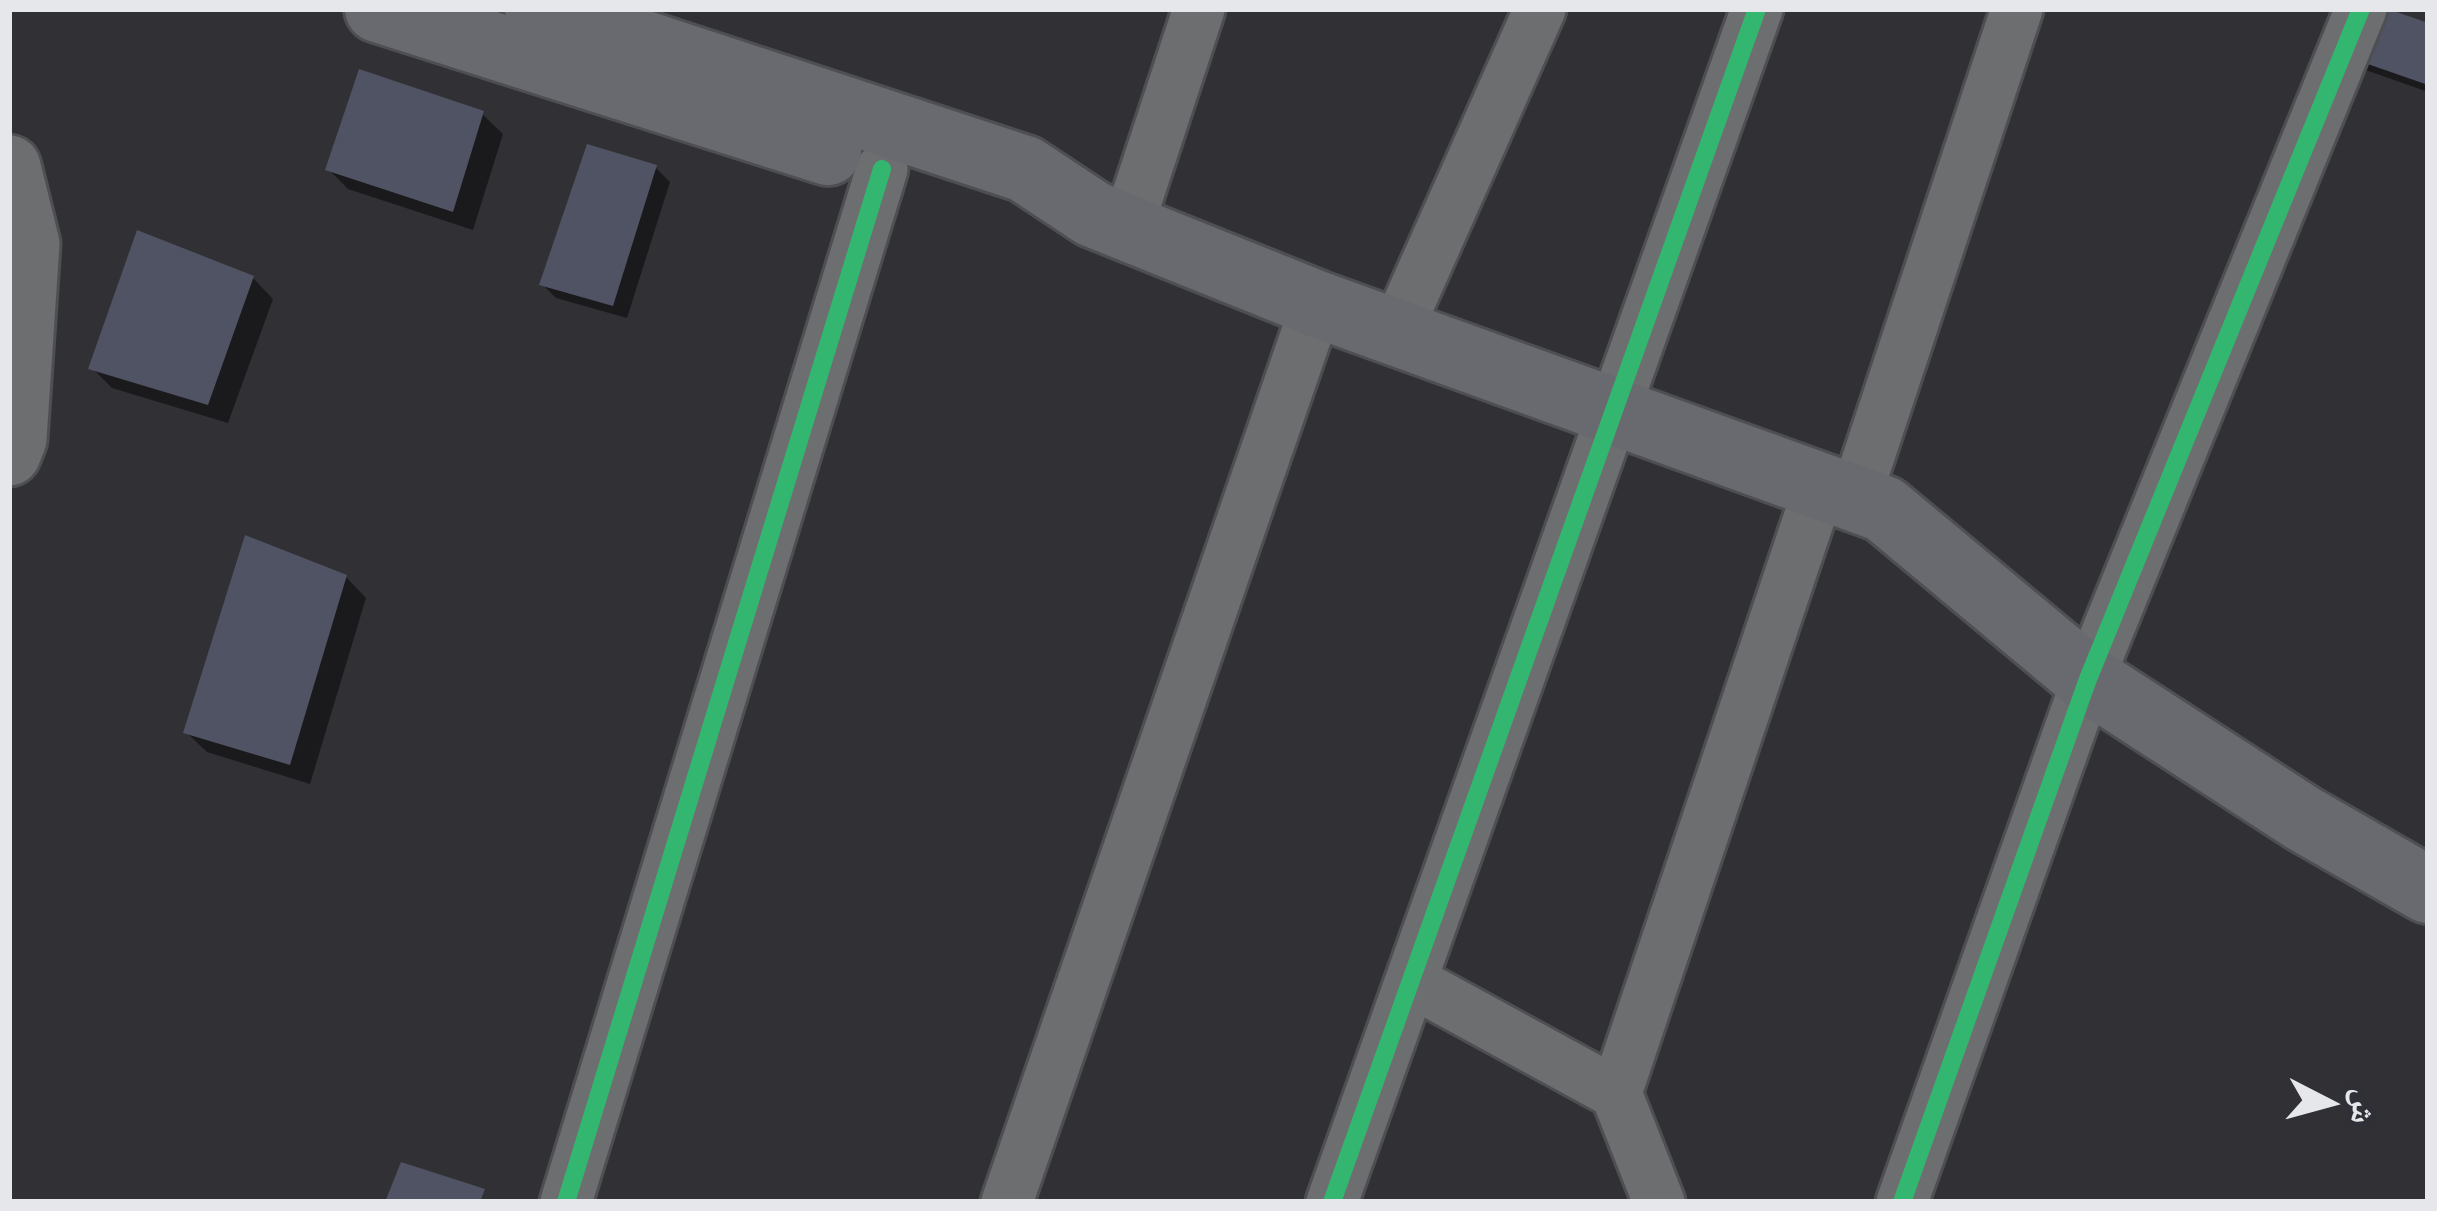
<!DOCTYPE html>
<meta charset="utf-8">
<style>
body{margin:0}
#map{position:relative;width:2437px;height:1211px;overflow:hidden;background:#313135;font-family:Montserrat,"Noto Naskh Arabic",sans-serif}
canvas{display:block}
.frame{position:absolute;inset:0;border:12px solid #e5e7eb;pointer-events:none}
.north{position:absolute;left:2269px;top:1043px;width:120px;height:120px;-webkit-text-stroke:9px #2f3037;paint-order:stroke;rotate:96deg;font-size:33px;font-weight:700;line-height:48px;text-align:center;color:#e5e7eb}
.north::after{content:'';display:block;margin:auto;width:42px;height:54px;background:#e5e7eb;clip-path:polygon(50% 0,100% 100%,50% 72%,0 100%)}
</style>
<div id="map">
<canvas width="2437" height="1211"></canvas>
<div class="frame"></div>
<div class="north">ش</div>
</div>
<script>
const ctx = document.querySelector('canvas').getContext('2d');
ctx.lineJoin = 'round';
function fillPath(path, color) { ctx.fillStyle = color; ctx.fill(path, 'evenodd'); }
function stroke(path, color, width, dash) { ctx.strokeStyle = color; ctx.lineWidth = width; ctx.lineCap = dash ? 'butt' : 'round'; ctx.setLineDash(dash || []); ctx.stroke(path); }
fillPath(new Path2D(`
 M 2428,26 L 2428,92 L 2360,68 L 2346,54 Z
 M 482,114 L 503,134 L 473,230 L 348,189 L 328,169 Z
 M 656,168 L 670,182 L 627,318 L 556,298 L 542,284 Z
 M 253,278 L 273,299 L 228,423 L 112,388 L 92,368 Z
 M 346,577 L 366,598 L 310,784 L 207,752 L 186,732 Z`), '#0007');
fillPath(new Path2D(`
 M 2358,9 L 2388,9 L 2428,23 L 2428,85 L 2342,55 Z
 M 359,69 L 484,111 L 453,212 L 325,170 Z
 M 587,144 L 657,165 L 613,306 L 539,285 Z
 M 137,230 L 254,276 L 208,405 L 88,369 Z
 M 245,535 L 347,575 L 290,765 L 183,733 Z
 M 401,1162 L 485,1189 L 480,1202 L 385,1202 Z`), '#505363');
const minor = new Path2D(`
 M 1127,228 L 1199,9
 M 1396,332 L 1540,9
 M 1855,498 L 2017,9
 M 1411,981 L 1616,1093 L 1659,1202
 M 1616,1093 L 1820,486
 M 566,1202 L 882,169
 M 1007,1202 L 1317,304
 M 1332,1202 L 1757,9
 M 1902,1202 L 2088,679 L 2361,9`);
const tertiary = new Path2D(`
 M 9,167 L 28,244 L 15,439 L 9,454`);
const secondary = new Path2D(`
 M 378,9 L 828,152
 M 538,9 L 1025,169 L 1093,214 L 1317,304 L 1884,509 L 2088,679 L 2304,819 L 2428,890`);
stroke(minor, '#4e4f52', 57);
stroke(tertiary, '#4e4f52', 69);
stroke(secondary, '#4e4f52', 72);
stroke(minor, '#6d6e70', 51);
stroke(tertiary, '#6d6e70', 63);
stroke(secondary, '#696a6f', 66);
stroke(new Path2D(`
 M 566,1202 L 882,169
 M 1332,1202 L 1757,9
 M 1902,1202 L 2088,679 L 2361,9`), '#33b770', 18);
</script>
